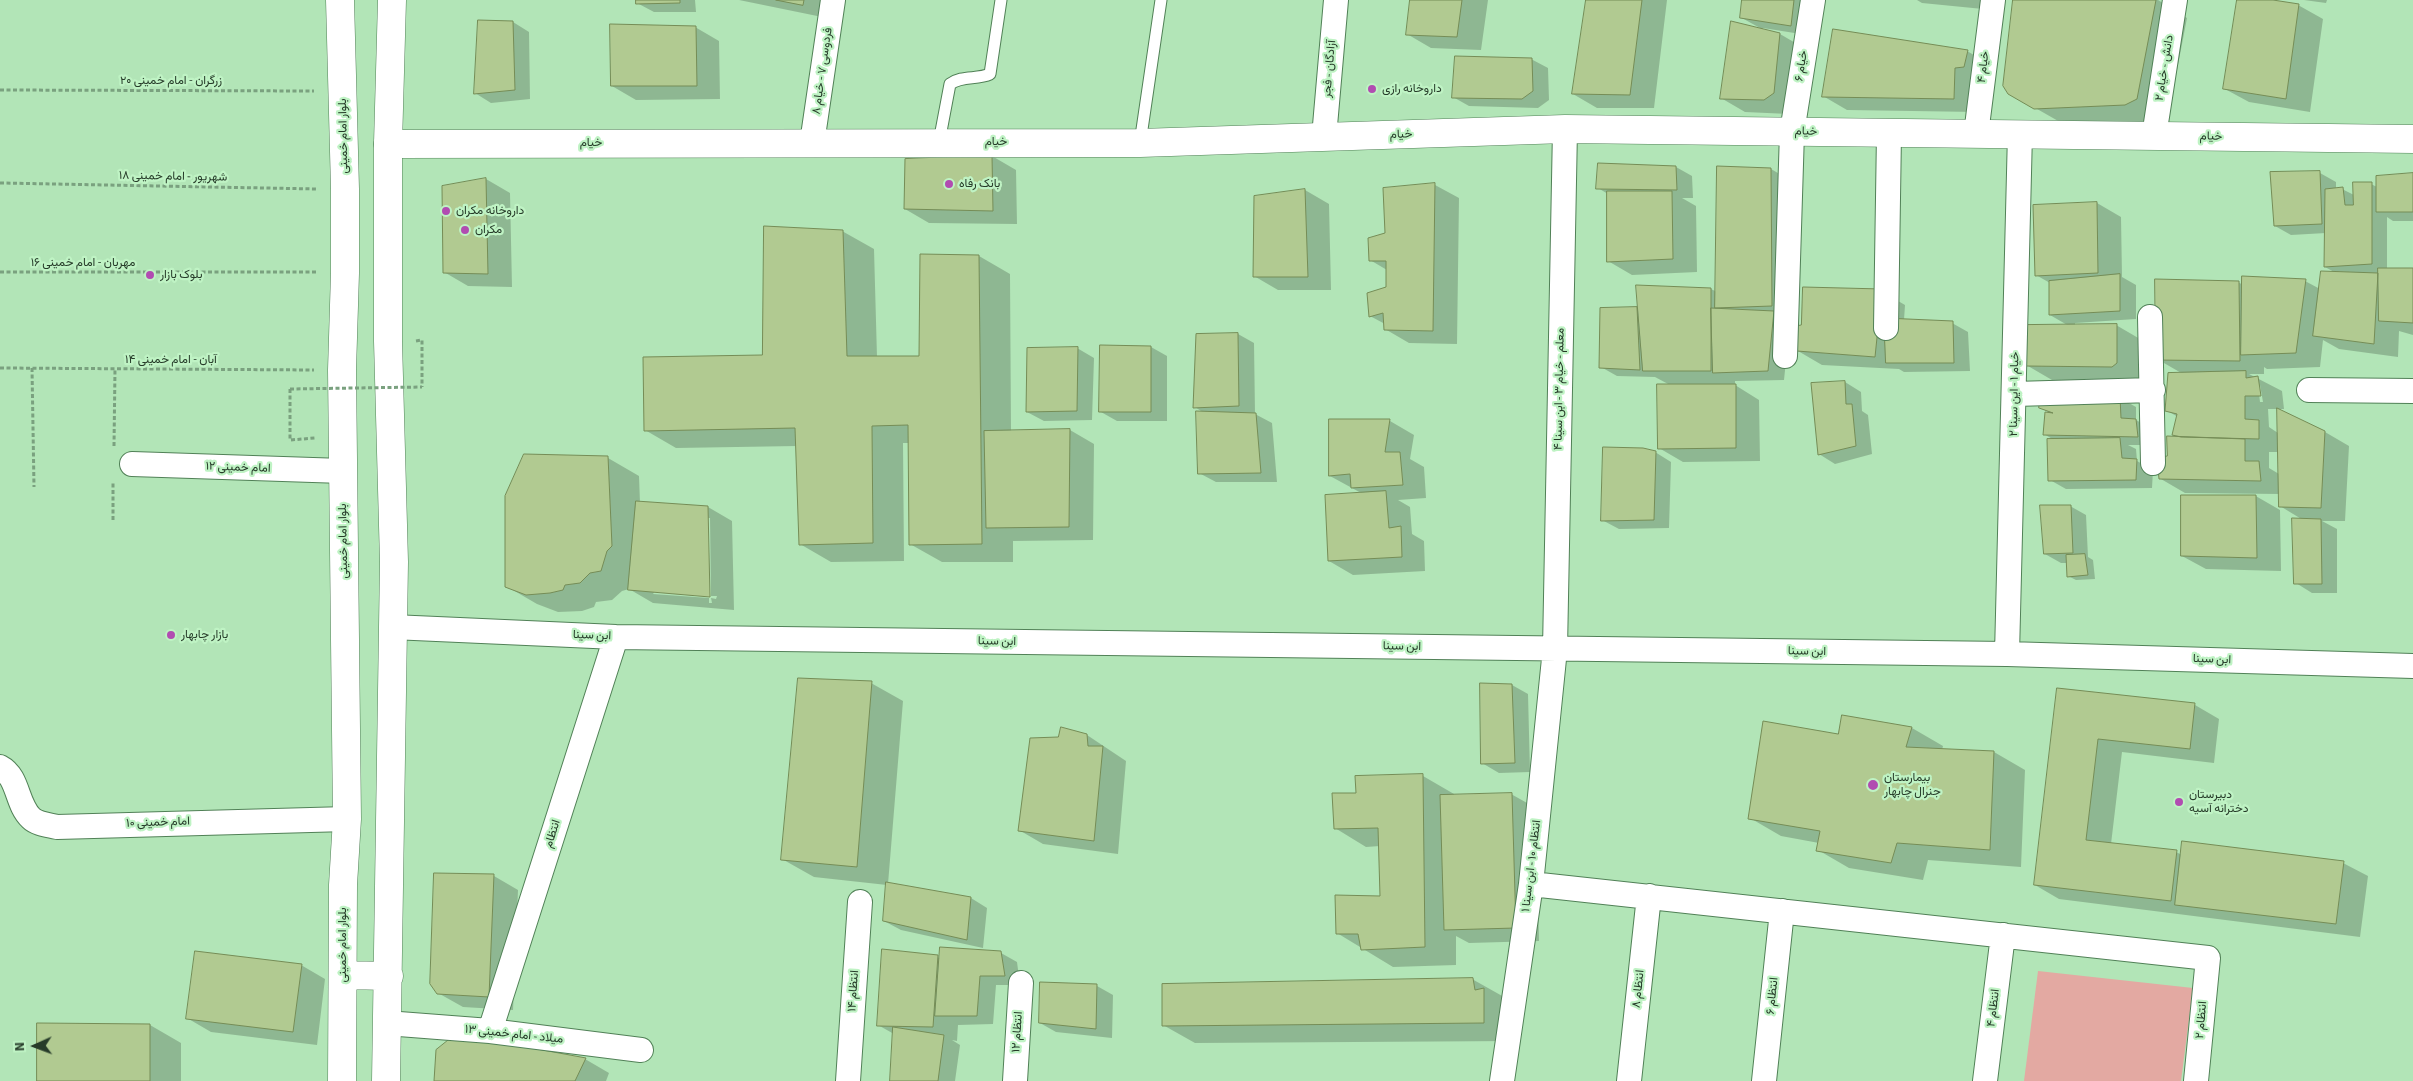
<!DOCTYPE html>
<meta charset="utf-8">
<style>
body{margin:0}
#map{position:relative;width:2413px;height:1081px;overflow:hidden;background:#b2e5b7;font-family:"Source Sans 3",sans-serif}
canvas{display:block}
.north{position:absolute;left:10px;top:1021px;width:50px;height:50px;-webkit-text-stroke:4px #bff3c4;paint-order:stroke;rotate:268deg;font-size:14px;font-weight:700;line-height:20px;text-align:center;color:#263b29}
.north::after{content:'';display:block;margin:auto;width:18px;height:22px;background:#263b29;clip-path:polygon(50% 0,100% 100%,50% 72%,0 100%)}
</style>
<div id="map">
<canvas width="2413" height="1081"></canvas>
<div class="north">N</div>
</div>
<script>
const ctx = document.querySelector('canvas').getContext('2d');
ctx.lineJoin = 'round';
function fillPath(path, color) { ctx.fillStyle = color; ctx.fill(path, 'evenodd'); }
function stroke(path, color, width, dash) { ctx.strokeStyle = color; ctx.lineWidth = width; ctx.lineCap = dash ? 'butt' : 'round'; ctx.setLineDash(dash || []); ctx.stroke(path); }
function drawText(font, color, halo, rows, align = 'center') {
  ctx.font = font + ' "Source Sans 3",Vazirmatn,sans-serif'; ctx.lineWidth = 4.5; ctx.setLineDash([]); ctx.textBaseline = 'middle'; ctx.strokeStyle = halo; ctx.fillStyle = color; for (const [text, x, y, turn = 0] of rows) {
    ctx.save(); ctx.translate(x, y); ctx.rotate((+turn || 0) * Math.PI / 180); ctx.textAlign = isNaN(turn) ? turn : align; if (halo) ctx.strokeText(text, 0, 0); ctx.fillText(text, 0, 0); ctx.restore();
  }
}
fillPath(new Path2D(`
 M 2038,971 L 2193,988 L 2181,1081 L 2024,1081 Z`), '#e3a9a2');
fillPath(new Path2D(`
 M 637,0 L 695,0 L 696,12 L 654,12 L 637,3 Z
 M 739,0 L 831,0 L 827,18 Z
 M 1411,0 L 1488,0 L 1481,50 L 1431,48 L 1407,34 Z
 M 1587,0 L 1667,0 L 1654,108 L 1597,108 L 1573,94 Z
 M 1743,0 L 1811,0 L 1807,35 L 1763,28 L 1763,30 L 1780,34 L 1804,48 L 1789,114 L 1745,112 L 1721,98 L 1760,28 L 1742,18 Z
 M 1917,0 L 1983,0 L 1983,9 L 1922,3 Z
 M 2015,0 L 2158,0 L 2187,18 L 2168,117 L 2157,122 L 2067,126 L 2009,93 Z
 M 2238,0 L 2264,0 L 2298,5 L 2323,19 L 2310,112 L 2249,102 L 2225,89 Z
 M 2304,0 L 2327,0 L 2326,3 Z
 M 513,22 L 529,32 L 530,99 L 491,103 L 475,93 Z
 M 695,27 L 719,41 L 720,99 L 636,100 L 612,86 Z
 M 1967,51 L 1991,65 L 1977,112 L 1847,110 L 1823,96 Z
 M 1531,59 L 1548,68 L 1549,100 L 1538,108 L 1469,106 L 1453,97 Z
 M 992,156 L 1016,170 L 1017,224 L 929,223 L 905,209 Z
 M 1676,167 L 1692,176 L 1693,198 L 1682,198 L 1696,206 L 1697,272 L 1632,275 L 1608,261 L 1608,194 L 1598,188 Z
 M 1771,169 L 1795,183 L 1790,322 L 1784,380 L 1735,381 L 1735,385 L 1759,400 L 1760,461 L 1683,462 L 1659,448 L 1670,385 L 1655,377 L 1617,376 L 1601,367 L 1601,309 L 1639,309 L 1637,286 L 1711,289 L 1717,292 Z
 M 2320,173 L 2336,182 L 2336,189 L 2342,189 L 2354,195 L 2371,184 L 2377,187 L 2413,174 L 2413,221 L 2393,221 L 2387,217 L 2387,269 L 2413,270 L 2413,335 L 2399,331 L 2398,357 L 2339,349 L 2323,340 L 2320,367 L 2267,369 L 2264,367 L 2264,374 L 2249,374 L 2282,391 L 2284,409 L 2268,409 L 2269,427 L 2278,433 L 2325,432 L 2349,446 L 2345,521 L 2322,521 L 2337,529 L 2337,593 L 2312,593 L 2296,583 L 2303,520 L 2280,506 L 2280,494 L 2185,493 L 2161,479 L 2168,457 L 2180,438 L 2174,434 L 2178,417 L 2166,410 L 2183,374 L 2157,359 L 2238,282 L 2243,285 L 2305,281 L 2320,289 L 2336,273 L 2325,267 L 2326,233 L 2291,235 L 2275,226 ZM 2258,385 L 2260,385 L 2263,402 L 2260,402 ZM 2269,452 L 2279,452 L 2279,474 L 2269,468 Z
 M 486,179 L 510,193 L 512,287 L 468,286 L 444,272 Z
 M 1435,185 L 1459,198 L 1457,344 L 1409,343 L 1385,329 L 1385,324 L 1370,316 L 1387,288 L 1387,270 L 1370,260 L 1386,234 Z
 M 1305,190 L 1329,204 L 1331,290 L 1278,290 L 1254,276 L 1256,197 Z
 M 2097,203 L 2121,217 L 2122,277 L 2136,285 L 2136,319 L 2075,323 L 2075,325 L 2116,325 L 2140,339 L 2141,377 L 2137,380 L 2052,380 L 2028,366 L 2069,326 L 2050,315 L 2050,283 L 2036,275 Z
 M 842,231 L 874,249 L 877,357 L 920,357 L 979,256 L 1010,274 L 1011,432 L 1070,430 L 1094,444 L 1093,540 L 1013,541 L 1013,562 L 942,562 L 910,544 L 909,443 L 903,443 L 904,561 L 831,562 L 800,544 L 797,446 L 676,448 L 645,430 L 764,357 Z
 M 1881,291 L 1905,305 L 1904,320 L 1952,323 L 1968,332 L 1970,371 L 1904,372 L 1899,369 L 1822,365 L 1798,351 Z
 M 1238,334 L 1254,343 L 1255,414 L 1272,423 L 1277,482 L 1216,482 L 1199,473 L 1204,413 L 1195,407 Z
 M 1101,347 L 1151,347 L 1167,356 L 1167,421 L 1117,421 L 1101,412 Z
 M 1077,348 L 1094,358 L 1092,420 L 1044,421 L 1027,412 Z
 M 1845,382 L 1861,392 L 1862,411 L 1868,415 L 1872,454 L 1835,464 L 1819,454 Z
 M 2120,398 L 2136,407 L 2136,420 L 2152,429 L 2154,445 L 2128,445 L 2136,449 L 2137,461 L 2153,470 L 2152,488 L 2066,489 L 2050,480 L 2054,440 L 2044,434 L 2051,414 L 2040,407 Z
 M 1330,421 L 1390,421 L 1414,435 L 1410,459 L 1424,467 L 1426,498 L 1398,500 L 1410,507 L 1412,534 L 1424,541 L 1425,571 L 1353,575 L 1329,561 L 1363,494 L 1330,476 Z
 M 1655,452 L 1671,462 L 1669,528 L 1619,529 L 1602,520 Z
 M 608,458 L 639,476 L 640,503 L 708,507 L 732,521 L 734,610 L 653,603 L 629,589 L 622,591 L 612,600 L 596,602 L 594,607 L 582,611 L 558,612 L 537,604 L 506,586 ZM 707,518 L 710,518 L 711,596 L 717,596 L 716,599 L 711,598 L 712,603 L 709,603 L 709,598 L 653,594 Z
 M 2254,495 L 2280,510 L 2281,571 L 2206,569 L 2182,556 Z
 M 2070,506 L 2086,515 L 2088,557 L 2093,560 L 2095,579 L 2076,580 L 2068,576 L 2068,563 L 2061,563 L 2045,554 Z
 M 871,683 L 903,701 L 888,884 L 971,898 L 987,908 L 983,948 L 901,930 L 884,921 L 887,885 L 814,877 L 782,859 Z
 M 1512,685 L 1528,694 L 1530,772 L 1499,773 L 1482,763 Z
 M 2058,689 L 2195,705 L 2219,719 L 2214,763 L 2122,752 L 2111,844 L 2176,852 L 2182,855 L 2343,863 L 2368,876 L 2360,937 L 2059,899 L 2035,885 Z
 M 1912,728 L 1943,746 L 1942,750 L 1994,752 L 2025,770 L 2021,867 L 1928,860 L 1923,880 L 1849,868 L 1818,850 L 1819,843 L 1781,836 L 1750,818 L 1840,735 Z
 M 1087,735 L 1126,761 L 1118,854 L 1043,844 L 1019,830 Z
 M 1423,776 L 1454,794 L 1454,796 L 1511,794 L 1536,808 L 1539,941 L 1469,943 L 1456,936 L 1456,965 L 1393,967 L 1337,933 L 1381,897 L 1380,846 L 1366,847 L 1335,828 L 1357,794 L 1356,777 Z
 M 494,876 L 518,890 L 513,1010 L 463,1007 L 438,993 Z
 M 883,950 L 941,958 L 1001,953 L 1017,962 L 1020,985 L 996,985 L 993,1024 L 958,1025 L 957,1041 L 952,1040 L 960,1045 L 955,1081 L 891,1081 L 894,1034 L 878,1025 Z
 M 301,965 L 325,979 L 317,1045 L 211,1032 L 187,1018 Z
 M 1472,979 L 1504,997 L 1515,1041 L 1195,1043 L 1163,1025 Z
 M 1097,986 L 1113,995 L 1112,1038 L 1056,1032 L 1040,1023 Z
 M 39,1024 L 150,1025 L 181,1043 L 181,1081 L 38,1081 Z
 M 585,1059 L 609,1073 L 606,1081 L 435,1081 Z`), '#0003');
const building = new Path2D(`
 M 636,0 L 680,0 L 680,3 L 636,4 Z
 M 776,0 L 804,0 L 803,5 Z
 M 1410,0 L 1462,0 L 1457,37 L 1406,35 Z
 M 1586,0 L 1642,0 L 1630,95 L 1572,94 Z
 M 1742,0 L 1794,0 L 1791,26 L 1740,18 Z
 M 2013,0 L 2156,0 L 2137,99 L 2125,105 L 2034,109 L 2008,94 L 2003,86 Z
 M 2237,0 L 2273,0 L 2299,4 L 2286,99 L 2223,89 Z
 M 478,20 L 513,21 L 515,90 L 474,94 Z
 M 1731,21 L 1780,33 L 1774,93 L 1764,100 L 1720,99 Z
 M 610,24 L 696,26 L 697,86 L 611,86 Z
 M 1833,29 L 1968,50 L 1964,67 L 1955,68 L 1954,99 L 1822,97 Z
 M 1455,56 L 1532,58 L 1533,91 L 1522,99 L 1452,98 Z
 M 992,155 L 993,211 L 904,209 L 905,159 Z
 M 1598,163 L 1676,166 L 1677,190 L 1596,189 Z
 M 1717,166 L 1771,168 L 1772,306 L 1715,308 Z
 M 2320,171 L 2322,224 L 2274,226 L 2270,172 Z
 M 2413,173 L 2413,212 L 2376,212 L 2376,176 Z
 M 486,178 L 488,274 L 443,273 L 442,186 Z
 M 2353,182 L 2372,182 L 2372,264 L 2324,267 L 2325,189 L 2343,187 L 2345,205 L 2353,205 Z
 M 1435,183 L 1433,331 L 1384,330 L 1383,313 L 1369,317 L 1367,293 L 1386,287 L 1386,261 L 1369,261 L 1368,238 L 1385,233 L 1383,188 Z
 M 1305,189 L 1308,277 L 1253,277 L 1254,196 Z
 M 1607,191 L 1672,191 L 1673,259 L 1607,262 Z
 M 2097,202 L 2098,273 L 2035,276 L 2033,205 Z
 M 764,226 L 843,230 L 847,356 L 919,356 L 920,254 L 979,255 L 982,544 L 909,545 L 908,425 L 872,426 L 873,543 L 799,545 L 795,428 L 644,431 L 643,357 L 762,355 Z
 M 2378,268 L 2413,268 L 2413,323 L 2379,321 Z
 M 2321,271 L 2378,273 L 2374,344 L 2313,336 Z
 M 2120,274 L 2120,311 L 2049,315 L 2049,281 Z
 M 2242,276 L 2306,279 L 2296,353 L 2241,355 Z
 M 2155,279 L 2239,281 L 2240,361 L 2156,360 Z
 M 1636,285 L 1711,288 L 1711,371 L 1643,371 Z
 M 1803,287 L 1882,289 L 1875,357 L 1797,351 L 1796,326 L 1801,325 Z
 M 1637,307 L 1640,370 L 1599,368 L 1600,308 Z
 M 1711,308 L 1774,311 L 1768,371 L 1713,373 Z
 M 1884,318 L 1953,321 L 1954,363 L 1886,363 Z
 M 2117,324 L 2117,363 L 2112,367 L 2026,366 L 2026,325 Z
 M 1238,333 L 1239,406 L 1193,408 L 1196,334 Z
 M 1100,345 L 1151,346 L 1151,412 L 1099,412 Z
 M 1078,347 L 1077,411 L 1026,412 L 1027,348 Z
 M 2246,371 L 2246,378 L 2258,376 L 2261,396 L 2245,396 L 2245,419 L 2259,420 L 2259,439 L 2181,437 L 2172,435 L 2177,414 L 2165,411 L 2168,373 Z
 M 1845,381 L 1846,404 L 1852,404 L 1856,446 L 1818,455 L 1811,383 Z
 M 1657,384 L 1736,384 L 1736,448 L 1658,449 Z
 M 2041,393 L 2120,397 L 2121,418 L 2136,419 L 2138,437 L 2043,435 L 2045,412 L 2053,413 L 2039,408 Z
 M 2277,408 L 2325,431 L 2321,508 L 2279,507 Z
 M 1196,411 L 1256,413 L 1261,473 L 1198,474 Z
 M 1329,419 L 1390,419 L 1385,452 L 1400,452 L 1403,485 L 1351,488 L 1350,474 L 1329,476 Z
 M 1070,429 L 1069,527 L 986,528 L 984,431 Z
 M 2167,436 L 2245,439 L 2245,461 L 2259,461 L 2261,481 L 2159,479 L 2157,458 L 2167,456 Z
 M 2120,438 L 2122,458 L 2137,459 L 2136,480 L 2048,481 L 2047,439 Z
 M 1603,447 L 1643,448 L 1656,451 L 1654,520 L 1601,521 Z
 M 524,454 L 608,456 L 612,546 L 607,551 L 601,571 L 590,573 L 580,583 L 565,585 L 563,590 L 550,593 L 526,595 L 505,587 L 505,496 Z
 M 1386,491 L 1389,528 L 1401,526 L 1402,557 L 1328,561 L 1325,495 Z
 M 2181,495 L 2256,495 L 2257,558 L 2181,556 Z
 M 636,501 L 708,506 L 710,597 L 628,590 Z
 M 2040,505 L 2071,505 L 2073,553 L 2044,554 Z
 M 2292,518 L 2321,519 L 2322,584 L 2294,584 Z
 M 2085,554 L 2088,575 L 2067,577 L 2066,555 Z
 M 798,678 L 872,681 L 857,867 L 781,860 Z
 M 1480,683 L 1512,684 L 1515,763 L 1481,764 Z
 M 2057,688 L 2195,703 L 2190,749 L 2098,739 L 2086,840 L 2177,850 L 2171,901 L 2034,885 Z
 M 1842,715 L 1912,727 L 1906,747 L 1994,751 L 1990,850 L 1897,843 L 1891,863 L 1816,851 L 1820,831 L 1748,819 L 1763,721 L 1838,734 Z
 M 1061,727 L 1087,734 L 1088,746 L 1103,746 L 1094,841 L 1018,831 L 1030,738 L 1058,737 Z
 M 1423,774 L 1425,947 L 1361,950 L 1358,934 L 1336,934 L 1335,895 L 1380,896 L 1378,828 L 1334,829 L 1332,793 L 1356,793 L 1355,776 Z
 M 1512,793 L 1516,928 L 1444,930 L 1440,795 Z
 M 2182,841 L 2344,861 L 2336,924 L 2175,905 Z
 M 434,873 L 494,874 L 489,997 L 437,994 L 430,984 Z
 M 886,882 L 971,897 L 967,940 L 883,921 Z
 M 940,947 L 1001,951 L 1005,976 L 980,976 L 977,1016 L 935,1016 Z
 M 882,949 L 938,955 L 933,1027 L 877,1026 Z
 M 195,951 L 302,964 L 293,1032 L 186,1019 Z
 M 1473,978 L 1475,990 L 1484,988 L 1484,1023 L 1162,1026 L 1162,984 Z
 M 1040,982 L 1097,984 L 1096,1029 L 1039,1023 Z
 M 37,1023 L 150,1024 L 150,1081 L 37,1081 Z
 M 893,1027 L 944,1035 L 938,1081 L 890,1081 Z
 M 456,1034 L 586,1058 L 575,1081 L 434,1081 L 436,1050 Z`);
fillPath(building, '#b1ca91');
stroke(building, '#758c56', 1);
const lane = new Path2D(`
 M 939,142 L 950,84 C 962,75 977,80 990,74 L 1001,0
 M 1140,143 L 1161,0`);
const street = new Path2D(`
 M 1976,134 L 1993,0
 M 2154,136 L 2175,0
 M 1324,137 L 1336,0
 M 812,143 L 833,0
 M 2150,317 L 2153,463
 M 1886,328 L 1889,133
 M 1785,356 L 1792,132 L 1813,0
 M 2309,390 L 2413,391
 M 2015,394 L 2153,390
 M 132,464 L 343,471
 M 392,627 L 616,637 L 2007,654 L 2413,666
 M 2007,654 L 2020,133
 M 0,767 C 19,777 16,804 31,818 C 37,824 49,825 57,827 L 347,819
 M 1531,884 L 2208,958 L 2196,1081
 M 386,1023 L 490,1031 L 641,1050
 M 490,1031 L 616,637
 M 848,1081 L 860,902
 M 1015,1081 L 1021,983
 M 1502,1081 L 1531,884 L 1555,649 L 1565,129
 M 1629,1081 L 1649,896
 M 1764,1081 L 1782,911
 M 1985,1081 L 2003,935`);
const secondary = new Path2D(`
 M 388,144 L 1140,143 L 1565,129 L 2413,139`);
const primary = new Path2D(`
 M 340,0 L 345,189 L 345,273 L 342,370 L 347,819 L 343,885 L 342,1081
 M 343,975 L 389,976
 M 386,1081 L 394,562 L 388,341 L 388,144 L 392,0`);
stroke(lane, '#518157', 13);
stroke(street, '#518157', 26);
stroke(secondary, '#518157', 29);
stroke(primary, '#518157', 29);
stroke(new Path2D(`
 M 0,90 L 314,91
 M 0,183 L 317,189
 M 0,272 L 317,272
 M 416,341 L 422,340 L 422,387
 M 0,368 L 314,370
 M 32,368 L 34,487
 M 290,389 L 290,440 L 315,438
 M 114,446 L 115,369
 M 113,520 L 113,482`), '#7aa17f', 3, [4, 2.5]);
stroke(lane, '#fff', 11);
stroke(street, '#fff', 24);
stroke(secondary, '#fff', 28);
stroke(primary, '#fff', 28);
stroke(new Path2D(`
 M 290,389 L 422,387`), '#7aa17f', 3, [4, 2.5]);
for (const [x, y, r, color] of [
 [1372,89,5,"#b14cb1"],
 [949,184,5,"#b14cb1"],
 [446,211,5,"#b14cb1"],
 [465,230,5,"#b14cb1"],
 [150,275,5,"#b14cb1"],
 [171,635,5,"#b14cb1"],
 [1873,785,6,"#b14cb1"],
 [2179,802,5,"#b14cb1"]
]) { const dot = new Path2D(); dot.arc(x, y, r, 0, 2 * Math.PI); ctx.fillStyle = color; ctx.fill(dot); stroke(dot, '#bff3c4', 2); }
drawText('12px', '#263b29', '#bff3c4', [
 ["خیام ۶",1802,66,-81],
 ["خیام ۴",1984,67,-83],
 ["دانش - خیام ۲",2165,68,-81],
 ["آزادگان - فجر",1330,69,-85],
 ["فردوسی ۷ - خیام ۸",823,71,-82],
 ["زرگران - امام خمینی ۲۰",171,81],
 ["خیام",1806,132,1],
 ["خیام",1401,135,-2],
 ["بلوار امام خمینی",344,136,-91],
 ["خیام",2211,137,1],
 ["خیام",996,142],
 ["خیام",591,143],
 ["شهریور - امام خمینی ۱۸",173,177,1],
 ["مهربان - امام خمینی ۱۶",83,263],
 ["آبان - امام خمینی ۱۴",171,360],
 ["معلم - خیام ۳ - ابن سینا ۴",1560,389,-89],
 ["خیام ۱ - این سینا ۲",2015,394,-89],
 ["امام خمینی ۱۲",238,468,2],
 ["بلوار امام خمینی",344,541,-91],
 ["ابن سینا",592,636,2],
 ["ابن سینا",997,642,1],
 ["ابن سینا",1402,647,1],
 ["ابن سینا",1807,652,1],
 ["ابن سینا",2212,660,2],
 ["امام خمینی ۱۰",158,823,-2],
 ["انتظام",553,834,-72],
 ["انتظام ۱۰ - ابن سینا ۱",1532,866,-83],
 ["بلوار امام خمینی",343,945,-90],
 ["انتظام ۸",1639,989,-84],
 ["انتظام ۱۴",854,991,-86],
 ["انتظام ۶",1773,996,-84],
 ["انتظام ۴",1994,1008,-83],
 ["انتظام ۲",2202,1020,-85],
 ["انتظام ۱۲",1018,1032,-86],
 ["میلاد - امام خمینی ۱۳",514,1035,6]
]);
drawText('12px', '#263b29', '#bff3c4', [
 ["داروخانه رازی",1382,89],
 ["بانک رفاه",959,184],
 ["داروخانه مکران",456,211],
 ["مکران",475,230],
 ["بلوک بازار",160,275],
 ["بازار چابهار",181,635],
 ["بیمارستان",1884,778],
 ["جنرال چابهار",1884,792],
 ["دبیرستان",2189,795],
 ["دخترانه آسیه",2189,809]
], 'left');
</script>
